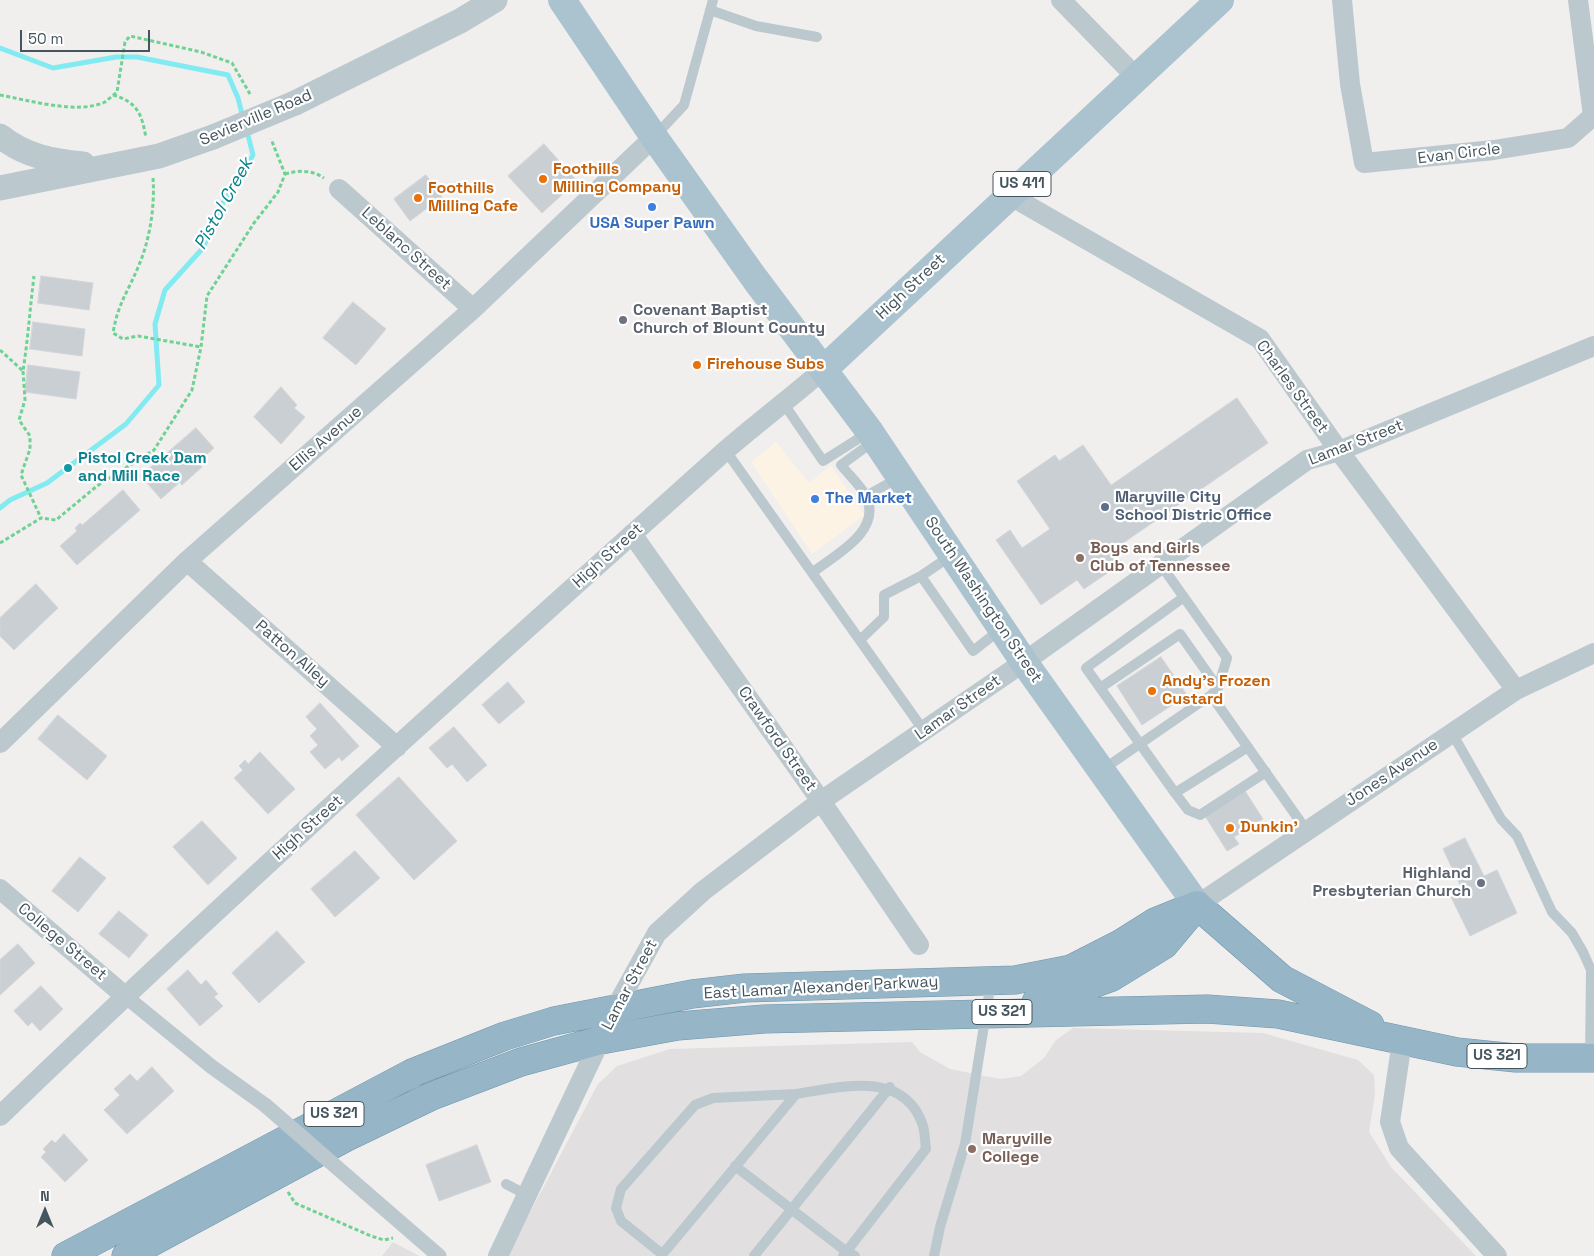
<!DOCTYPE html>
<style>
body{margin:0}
#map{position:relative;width:1594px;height:1256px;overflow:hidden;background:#f1eeee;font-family:"Space Grotesk",sans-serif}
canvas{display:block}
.north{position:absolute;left:20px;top:1186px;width:50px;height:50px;-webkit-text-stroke:4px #fff;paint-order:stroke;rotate:0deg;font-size:14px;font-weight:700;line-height:20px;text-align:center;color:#45555d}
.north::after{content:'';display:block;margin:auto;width:18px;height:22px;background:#45555d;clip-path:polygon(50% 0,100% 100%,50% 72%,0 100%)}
.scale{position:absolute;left:20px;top:30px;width:130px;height:22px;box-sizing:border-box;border:2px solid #45555d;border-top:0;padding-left:6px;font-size:15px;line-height:18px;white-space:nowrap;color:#45555d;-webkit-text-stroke:4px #fff;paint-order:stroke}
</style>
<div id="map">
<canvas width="1594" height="1256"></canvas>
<div class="north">N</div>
<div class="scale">50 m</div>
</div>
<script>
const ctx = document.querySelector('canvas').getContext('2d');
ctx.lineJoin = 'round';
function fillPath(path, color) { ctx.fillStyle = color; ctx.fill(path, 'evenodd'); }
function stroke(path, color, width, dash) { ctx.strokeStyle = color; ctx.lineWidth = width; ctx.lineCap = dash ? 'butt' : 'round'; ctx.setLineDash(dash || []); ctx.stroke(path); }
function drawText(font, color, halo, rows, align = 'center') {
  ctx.font = font + ' "Space Grotesk",sans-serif'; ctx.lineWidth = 4.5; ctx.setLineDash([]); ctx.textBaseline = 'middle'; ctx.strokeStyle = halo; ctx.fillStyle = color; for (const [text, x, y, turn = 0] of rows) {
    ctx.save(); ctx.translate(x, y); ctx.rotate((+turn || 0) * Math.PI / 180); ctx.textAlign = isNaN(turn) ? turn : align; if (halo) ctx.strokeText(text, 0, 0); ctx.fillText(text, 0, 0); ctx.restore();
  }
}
fillPath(new Path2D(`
 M 776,442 L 809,483 L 831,466 L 865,515 L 812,554 L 751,462 Z`), '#fdf3e5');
fillPath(new Path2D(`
 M 1073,1028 L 1263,1033 L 1358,1060 L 1374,1075 L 1375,1094 L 1369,1132 L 1391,1167 L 1476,1256 L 507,1256 L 598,1084 L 617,1066 L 670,1049 L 912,1042 L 920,1052 L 950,1069 L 1000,1079 L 1021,1076 L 1044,1058 L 1056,1040 Z
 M 393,1242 L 419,1256 L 382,1256 Z`), '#e2dfe0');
stroke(new Path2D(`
 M 0,48 L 53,68 L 116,57 L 137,57 L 228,75 L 238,98 L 243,118
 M 0,508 L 10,500 L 47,483 L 126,424 L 159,385 L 155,324 L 165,290 L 203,248 L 221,206 L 253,155 L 247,131`), '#82ebf2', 5);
const building = new Path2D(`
 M 544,144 L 577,181 L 542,213 L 508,176 Z
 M 426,175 L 442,197 L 410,221 L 394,199 Z
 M 41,276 L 93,283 L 89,310 L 38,303 Z
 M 353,302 L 386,329 L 356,365 L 323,338 Z
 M 33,322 L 85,329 L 82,356 L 30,349 Z
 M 28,365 L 80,372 L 76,399 L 25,392 Z
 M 281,387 L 297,405 L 294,408 L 305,417 L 281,444 L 254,417 Z
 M 1237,398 L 1268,443 L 1113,550 L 1122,563 L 1084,589 L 1077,580 L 1041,605 L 996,540 L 1010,530 L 1022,548 L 1050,529 L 1017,481 L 1055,455 L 1059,461 L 1083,445 L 1111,485 Z
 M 196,428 L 214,448 L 198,462 L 202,467 L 182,485 L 180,482 L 161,499 L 141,476 Z
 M 123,490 L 140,510 L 77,565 L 60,546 L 77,531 L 75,528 L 80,523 L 82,525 Z
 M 36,584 L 58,608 L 14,650 L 0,636 L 0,618 Z
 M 1161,657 L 1187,695 L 1142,725 L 1117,686 Z
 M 508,682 L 525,702 L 499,724 L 482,705 Z
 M 320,703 L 359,746 L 342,761 L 339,757 L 325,769 L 310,752 L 318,745 L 310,736 L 317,729 L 306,717 Z
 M 58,715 L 107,756 L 87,780 L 38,739 Z
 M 454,727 L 487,765 L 467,782 L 452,764 L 447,768 L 429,748 Z
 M 260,752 L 295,789 L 268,814 L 234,778 L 243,770 L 239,766 L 245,760 L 248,764 Z
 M 399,777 L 457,841 L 414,880 L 356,815 Z
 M 1245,791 L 1263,819 L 1234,837 L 1239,844 L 1227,851 L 1205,816 Z
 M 202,821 L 237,858 L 208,885 L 173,847 Z
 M 1465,838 L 1484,876 L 1497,870 L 1517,913 L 1470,936 L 1450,895 L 1462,889 L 1443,849 Z
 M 355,851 L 380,878 L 335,917 L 311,889 Z
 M 80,857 L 106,878 L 78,912 L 52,891 Z
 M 119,911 L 148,935 L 129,958 L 99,934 Z
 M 277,931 L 305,962 L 259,1003 L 232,973 Z
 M 18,944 L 35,963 L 0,995 L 0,960 Z
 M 188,970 L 201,985 L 206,980 L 218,994 L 214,997 L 223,1006 L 200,1026 L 167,989 Z
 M 41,986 L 63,1009 L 40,1031 L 32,1022 L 28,1026 L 14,1011 Z
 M 152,1067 L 174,1091 L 127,1134 L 104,1110 L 120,1095 L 114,1089 L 130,1074 L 137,1081 Z
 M 64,1134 L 88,1160 L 65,1182 L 41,1157 L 46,1152 L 43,1149 L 52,1140 L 55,1143 Z
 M 477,1145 L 491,1182 L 439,1201 L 426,1165 Z`);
fillPath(building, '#cacfd3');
stroke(building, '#d1d5da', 1);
const trunk = new Path2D(`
 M 1197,905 L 1282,979 L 1370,1025
 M 1036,1002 L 1054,998 L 1112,977 L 1164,945 L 1195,908
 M 66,1256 L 412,1073 L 505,1036 L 554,1021 L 692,994 L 745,988 L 1015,980 L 1071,969 L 1120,944 L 1155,922 L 1197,905
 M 126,1256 L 345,1138 L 432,1096 L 521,1062 L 601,1040 L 678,1026 L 764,1019 L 1207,1009 L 1278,1014 L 1457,1052 L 1516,1058 L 1594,1058`);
stroke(trunk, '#6d95ac', 29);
stroke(new Path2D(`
 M 0,95 C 28,100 78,115 105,102 C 109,99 113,95 117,92 L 125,42 L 130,36 L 201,52 L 232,63 L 250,94
 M 113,95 C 138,102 142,115 146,138
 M 285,174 C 299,170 312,170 324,178
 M 153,178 C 155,206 150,239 139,265 C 128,292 118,303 113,333 L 123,339 L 138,336 L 201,347
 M 0,350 L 23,371 C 28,339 30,308 34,276
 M 23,371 L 25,400 L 19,420 L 30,436 L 30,449 L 21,475 L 41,518
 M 0,543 L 41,518 L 56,520 L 97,486 L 154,450 L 192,390 L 201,347 L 207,296 L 254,223 L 278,192 L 285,174 L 271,139
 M 288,1192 L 295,1203 L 371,1236 L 384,1240 L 393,1238`), '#6ed292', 3, [4, 2.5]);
stroke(new Path2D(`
 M 710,10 L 756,26 L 817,37
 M 655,136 L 684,105 L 713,0
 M 784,404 L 823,461 L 869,432
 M 726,451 L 924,731
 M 866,496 L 900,477
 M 952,555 L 921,576 L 973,651 L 1001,629
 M 813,572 C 835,555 883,531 866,496 C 860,485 849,475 841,465 L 874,441
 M 1184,597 L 1086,668 L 1175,793 L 1248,747
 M 860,640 L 884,617 L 884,595 L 921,576
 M 1100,688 L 1180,634 L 1218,688
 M 1211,695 L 1307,831
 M 1452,733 L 1501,819 L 1517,836 L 1552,912 L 1572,933 L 1583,952 L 1591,970 L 1590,1057
 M 1102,770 L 1211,695 L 1218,688 L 1227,658 L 1161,565
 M 1175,793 L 1188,810 L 1200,815 L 1266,772
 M 735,1166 L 847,1252 L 855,1256
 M 506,1184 L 527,1195
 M 662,1254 L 621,1221 L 616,1208 L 621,1189 L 695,1105 L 713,1098 L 796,1094
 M 661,1256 L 796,1094 C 840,1087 905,1069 923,1126 C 925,1133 925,1142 926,1149 L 843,1256
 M 754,1256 L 890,1087
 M 934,1256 L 940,1227 L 965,1144 L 991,982`), '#bbc8ce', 10);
stroke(new Path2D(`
 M 125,996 L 212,1067 L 265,1105
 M 364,1191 L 439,1256`), '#bbc8ce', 15);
stroke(new Path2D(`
 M 1061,0 L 1136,77
 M 1342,0 L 1350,84 L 1364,163 L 1494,150 L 1568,138 L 1593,116 L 1578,0
 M 339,189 L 473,309
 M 1009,195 L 1260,339 L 1339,451 L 1516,690
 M 632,534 L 821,801 L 919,945
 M 187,561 L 397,747
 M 0,743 L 187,561 L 473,309 L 654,137
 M 0,889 L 125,996
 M 1197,905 L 1516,690 L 1594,653
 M 1402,1041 L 1390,1122 L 1399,1148 L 1497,1256
 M 0,1116 C 236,888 481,670 725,451 C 757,423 792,397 824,369
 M 498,1256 L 616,1007 L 657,933 L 703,891 L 821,801 L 1024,662 L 1307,460 L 1339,451 L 1594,346`), '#bbc8ce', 20);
stroke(new Path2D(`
 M 295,103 L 460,21 L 495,0
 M 0,136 C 25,156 52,161 83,164
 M 0,188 L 159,156 L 213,137`), '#bbc8ce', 25);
stroke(new Path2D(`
 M 562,0 L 654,137 L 755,279 L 870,432 L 1024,662 L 1197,905
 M 824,369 L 1220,0`), '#abc3cf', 28);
stroke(trunk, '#96b6c8', 28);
stroke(new Path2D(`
 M 265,1105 L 364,1191`), '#bbc8ce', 15);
stroke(new Path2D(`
 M 213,137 L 295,103`), '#bbc8ce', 25);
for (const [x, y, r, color] of [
 [543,179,5,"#e8710a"],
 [418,198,5,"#e8710a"],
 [652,207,5,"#3f7fe0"],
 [623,320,5,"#6b7280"],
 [697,365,5,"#e8710a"],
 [68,468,5,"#0f9aa8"],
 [815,499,5,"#3f7fe0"],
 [1105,507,5,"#5c6f8a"],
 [1080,558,5,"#8d6e63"],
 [1152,691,5,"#e8710a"],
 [1230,828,5,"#e8710a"],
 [1481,883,5,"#6b7280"],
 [972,1149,5,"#8d6e63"]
]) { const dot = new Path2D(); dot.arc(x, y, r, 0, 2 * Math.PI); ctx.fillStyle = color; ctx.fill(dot); stroke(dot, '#fff', 2); }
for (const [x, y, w] of [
 [1022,184,58],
 [1002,1012,60],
 [1497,1056,60],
 [334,1114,60]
]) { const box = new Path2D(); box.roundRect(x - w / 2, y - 12.5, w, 25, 4); ctx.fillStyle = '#fff'; ctx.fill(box); stroke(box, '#45555d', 1); }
drawText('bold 15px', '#45555d', null, [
 ["US 411",1022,184],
 ["US 321",1002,1012],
 ["US 321",1497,1056],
 ["US 321",334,1114]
]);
drawText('16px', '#45555d', '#fff', [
 ["Sevierville Road",256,118,-23],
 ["Evan Circle",1459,154,-7],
 ["Leblanc Street",406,249,42],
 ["High Street",911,287,-43],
 ["Charles Street",1292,387,54],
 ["Ellis Avenue",326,439,-41],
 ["Lamar Street",1356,443,-21],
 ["High Street",608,556,-42],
 ["South Washington Street",983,600,56],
 ["Patton Alley",292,654,41],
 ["Lamar Street",958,708,-35],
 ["Crawford Street",777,739,55],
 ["Jones Avenue",1392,773,-34],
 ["High Street",308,828,-42],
 ["College Street",62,942,40],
 ["Lamar Street",630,985,-62],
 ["East Lamar Alexander Parkway",821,988,-3]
]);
drawText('bold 16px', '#c56008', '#fff', [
 ["Foothills",553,170],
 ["Milling Company",553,188],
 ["Foothills",428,189],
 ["Milling Cafe",428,207],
 ["Firehouse Subs",707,365],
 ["Andy's Frozen",1162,682],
 ["Custard",1162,700],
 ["Dunkin'",1240,828]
], 'left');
drawText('bold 16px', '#366cbe', '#fff', [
 ["USA Super Pawn",652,224],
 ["The Market",825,499,"left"]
]);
drawText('bold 16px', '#5b616d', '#fff', [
 ["Covenant Baptist",633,311],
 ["Church of Blount County",633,329],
 ["Highland",1471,874,"right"],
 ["Presbyterian Church",1471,892,"right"]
], 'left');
drawText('bold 16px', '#0d838f', '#fff', [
 ["Pistol Creek Dam",78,459],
 ["and Mill Race",78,477]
], 'left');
drawText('bold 16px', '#4e5e75', '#fff', [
 ["Maryville City",1115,498],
 ["School Distric Office",1115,516]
], 'left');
drawText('bold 16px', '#785e54', '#fff', [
 ["Boys and Girls",1090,549],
 ["Club of Tennessee",1090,567],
 ["Maryville",982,1140],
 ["College",982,1158]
], 'left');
drawText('italic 18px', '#06828a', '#fff', [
 ["Pistol Creek",224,204,-61]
]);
</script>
